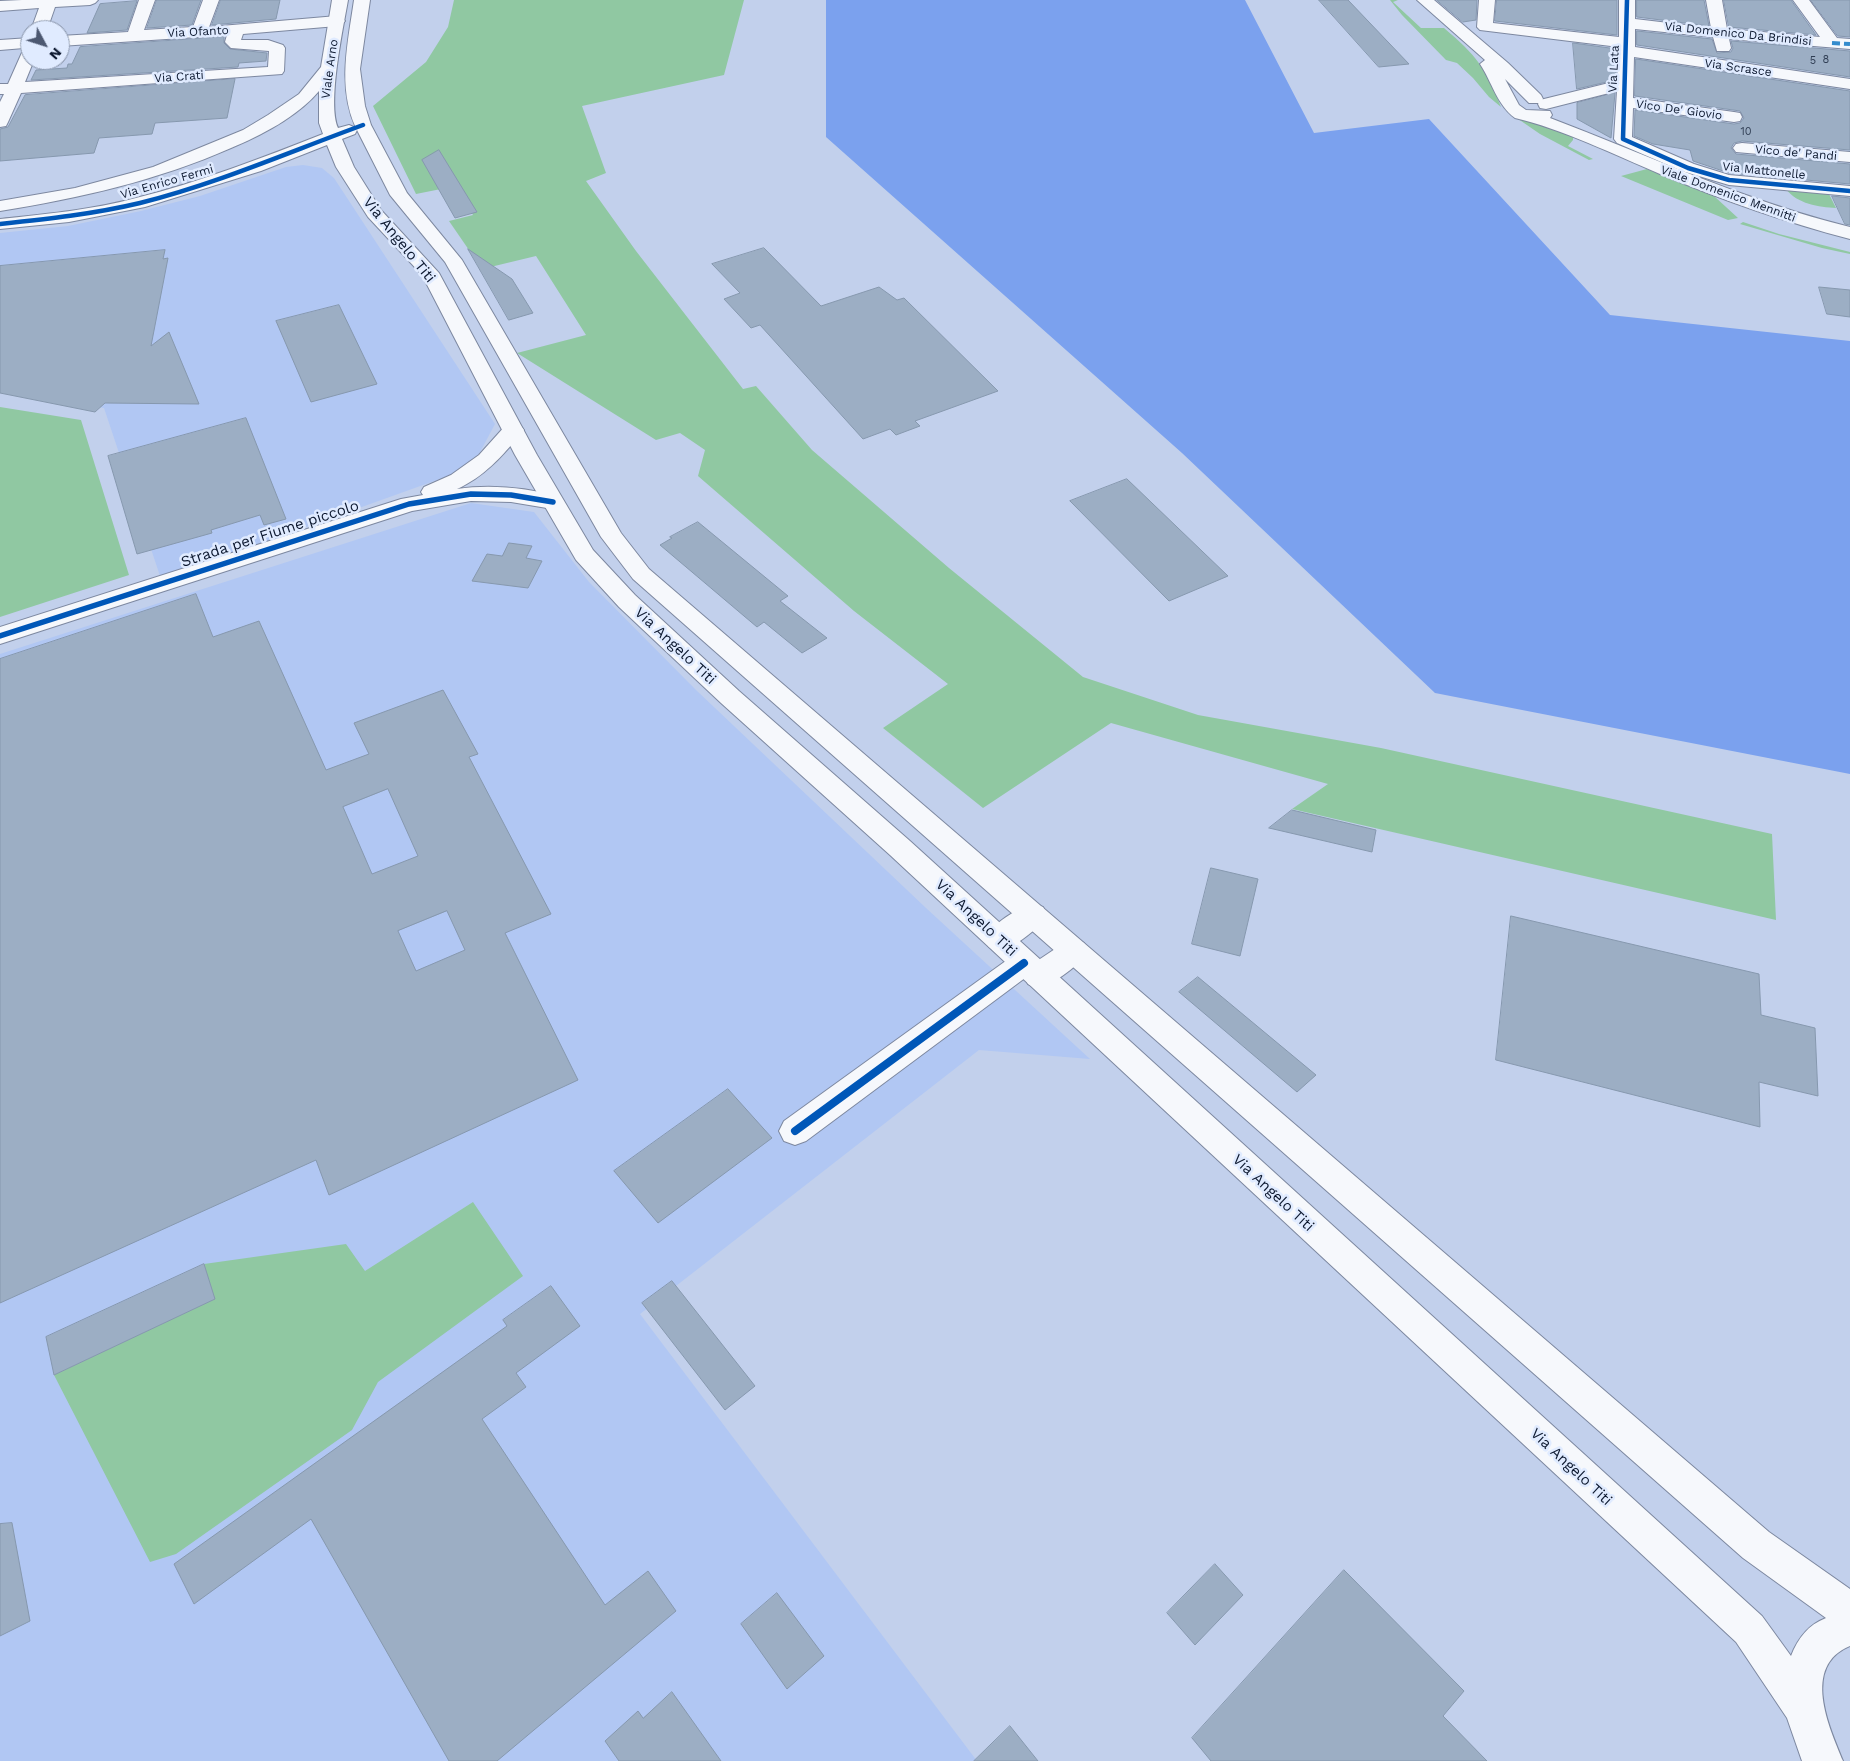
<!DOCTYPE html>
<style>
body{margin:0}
#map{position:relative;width:1850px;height:1761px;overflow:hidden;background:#c2d0ec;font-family:"Work Sans",sans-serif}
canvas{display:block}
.north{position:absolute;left:20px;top:20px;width:50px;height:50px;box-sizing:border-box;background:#e0ebff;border:1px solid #8b97ac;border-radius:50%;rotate:130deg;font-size:14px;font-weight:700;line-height:20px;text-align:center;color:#0c182f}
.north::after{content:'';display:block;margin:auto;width:18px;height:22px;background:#4c5871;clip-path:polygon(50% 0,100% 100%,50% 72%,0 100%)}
</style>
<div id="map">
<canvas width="1850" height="1761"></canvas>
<div class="north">N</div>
</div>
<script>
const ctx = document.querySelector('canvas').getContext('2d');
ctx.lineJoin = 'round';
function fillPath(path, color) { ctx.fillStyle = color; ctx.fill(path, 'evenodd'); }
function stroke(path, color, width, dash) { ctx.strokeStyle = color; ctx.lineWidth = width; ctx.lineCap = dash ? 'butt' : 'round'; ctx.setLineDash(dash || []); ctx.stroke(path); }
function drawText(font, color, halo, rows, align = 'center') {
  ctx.font = font + ' "Work Sans",sans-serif'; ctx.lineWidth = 5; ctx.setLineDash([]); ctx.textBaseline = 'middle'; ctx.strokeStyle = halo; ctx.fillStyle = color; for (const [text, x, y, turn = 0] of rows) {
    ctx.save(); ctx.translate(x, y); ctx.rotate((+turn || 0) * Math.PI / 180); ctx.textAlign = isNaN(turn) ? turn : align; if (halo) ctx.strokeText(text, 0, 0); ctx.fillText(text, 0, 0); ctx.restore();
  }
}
fillPath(new Path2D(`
 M 303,165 L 322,168 L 334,178 L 495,424 L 479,454 L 451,475 L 161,579 L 104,408 L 0,391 L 0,233 L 68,226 L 141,211 L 200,196 L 286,167 Z
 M 471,503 L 534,512 L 589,582 L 696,690 L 926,908 L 1090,1059 L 979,1050 L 640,1314 L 977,1761 L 0,1761 L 0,654 Z`), '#b1c7f3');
fillPath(new Path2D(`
 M 454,0 L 744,0 L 724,75 L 582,106 L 606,173 L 586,181 L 636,251 L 743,389 L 756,386 L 812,450 L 949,568 L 1083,677 L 1198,715 L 1381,748 L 1772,834 L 1776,920 L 1292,809 L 1328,784 L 1111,723 L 983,808 L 883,728 L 948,684 L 854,611 L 698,476 L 705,450 L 680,433 L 656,440 L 517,353 L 586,335 L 536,256 L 482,269 L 449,221 L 473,215 L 456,186 L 416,194 L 373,106 L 426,62 L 448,27 Z
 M 1390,0 L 1398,0 L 1393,2 L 1421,28 L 1444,28 C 1476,55 1486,68 1501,107 L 1489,97 L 1473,78 L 1457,63 L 1446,60 L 1402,15 Z
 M 1508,112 L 1573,136 L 1573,140 L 1568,146 L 1593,159 L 1589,160 L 1540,134 Z
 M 1647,169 L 1714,196 L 1738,218 L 1728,220 L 1621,176 Z
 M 1786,189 L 1828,192 L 1836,208 C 1819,207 1797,204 1786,189 Z
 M 1743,222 L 1779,234 L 1850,252 L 1850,254 L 1822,248 L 1740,224 Z
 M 0,407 L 81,420 L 129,575 L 0,617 Z
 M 473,1202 L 523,1276 L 378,1382 L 352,1430 L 176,1554 L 150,1562 L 54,1375 L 214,1299 L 204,1264 L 346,1244 L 365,1271 Z`), '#90c8a2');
fillPath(new Path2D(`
 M 826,0 L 1245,0 L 1314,133 L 1429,119 L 1610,315 L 1850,341 L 1850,774 L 1435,693 L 1182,453 L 826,137 Z`), '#7ba1ee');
const building = new Path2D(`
 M 157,0 L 201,0 L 192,25 L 147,28 Z
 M 221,0 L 280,0 L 276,19 L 212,25 Z
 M 1319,0 L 1348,0 L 1409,64 L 1379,67 Z
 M 1437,0 L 1477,0 L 1476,20 L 1463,22 Z
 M 1497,0 L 1617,0 L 1617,35 L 1495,21 Z
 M 1637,0 L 1704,0 L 1709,26 L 1637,17 Z
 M 1724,0 L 1791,0 L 1816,35 L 1729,27 Z
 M 1811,0 L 1850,0 L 1850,37 L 1838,36 Z
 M 137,1 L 127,30 L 87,33 L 100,4 Z
 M 1637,31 L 1712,39 L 1717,53 L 1731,52 L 1733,48 L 1731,41 L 1850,51 L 1850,77 L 1637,45 Z
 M 224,37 L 224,43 L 230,49 L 267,53 L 266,61 L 239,63 L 238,67 L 31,80 L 36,70 L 67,68 L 68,64 L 72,64 L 80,47 Z
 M 1573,43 L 1617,49 L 1615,80 L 1577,89 Z
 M 1636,59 L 1850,91 L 1850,150 L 1742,141 L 1734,143 L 1731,148 L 1736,154 L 1850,164 L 1850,184 L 1729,173 L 1693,161 L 1690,150 L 1653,144 L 1634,136 L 1635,110 L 1734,124 L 1740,123 L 1744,118 L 1740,111 L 1635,96 Z
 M 235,79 L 227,118 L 155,123 L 152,134 L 99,138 L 94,153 L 0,161 L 0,129 L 8,127 L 25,95 Z
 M 1615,93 L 1611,138 L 1577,119 L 1577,103 Z
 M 439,150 L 477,212 L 455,218 L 422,160 Z
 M 1832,196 L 1850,198 L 1850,225 L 1845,224 Z
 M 764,248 L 821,306 L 879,287 L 897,300 L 904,298 L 998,391 L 915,421 L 920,426 L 896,435 L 890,429 L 863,439 L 760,325 L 751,328 L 724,299 L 740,293 L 712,264 Z
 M 468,249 L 512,279 L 533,313 L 509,320 Z
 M 165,250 L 163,259 L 168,258 L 151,346 L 169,332 L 199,404 L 105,403 L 95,412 L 0,393 L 0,266 Z
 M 1819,287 L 1850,290 L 1850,317 L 1827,314 Z
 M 339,305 L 377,384 L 311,402 L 276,321 Z
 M 246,418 L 286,519 L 264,525 L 260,515 L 211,530 L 212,533 L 137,554 L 108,456 Z
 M 1127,479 L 1228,576 L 1169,601 L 1070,501 Z
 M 698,522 L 788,596 L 780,601 L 827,638 L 802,653 L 764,622 L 757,627 L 660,545 L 672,538 L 670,537 Z
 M 509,543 L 532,546 L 526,558 L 542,561 L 528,588 L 472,581 L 487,554 L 502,556 Z
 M 196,594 L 213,637 L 259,621 L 326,770 L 369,754 L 354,723 L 443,690 L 478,754 L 469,757 L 551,914 L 505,933 L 578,1080 L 329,1195 L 316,1160 L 0,1303 L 0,659 ZM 388,789 L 418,856 L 372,874 L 343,807 ZM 447,911 L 465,950 L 416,971 L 398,931 Z
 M 1292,810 L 1376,830 L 1372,852 L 1269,828 Z
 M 1211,868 L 1258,879 L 1240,956 L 1192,944 Z
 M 1511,916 L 1759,974 L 1761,1015 L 1815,1028 L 1818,1096 L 1759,1082 L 1760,1127 L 1496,1060 Z
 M 1198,977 L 1316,1075 L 1297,1092 L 1179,992 Z
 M 728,1089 L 772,1138 L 658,1223 L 614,1171 Z
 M 204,1264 L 215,1299 L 54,1375 L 46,1337 Z
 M 672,1281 L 755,1386 L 725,1410 L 642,1303 Z
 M 551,1286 L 580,1326 L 516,1373 L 526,1387 L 482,1419 L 605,1605 L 648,1571 L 676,1611 L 497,1761 L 449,1761 L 311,1519 L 194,1604 L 174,1564 L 507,1326 L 503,1320 Z
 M 12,1523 L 30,1621 L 0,1636 L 0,1524 Z
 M 1215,1564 L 1243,1595 L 1195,1645 L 1167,1613 Z
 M 1344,1570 L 1464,1691 L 1443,1716 L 1487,1761 L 1211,1761 L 1192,1738 Z
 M 777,1593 L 824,1656 L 787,1689 L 741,1624 Z
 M 672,1692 L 721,1761 L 619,1761 L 605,1741 L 638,1711 L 643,1718 Z
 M 1010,1726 L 1038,1761 L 974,1761 Z`);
fillPath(building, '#9caec4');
stroke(building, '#8698ae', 1);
const street = new Path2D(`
 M 22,0 L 98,0 L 95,3 L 90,5 L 55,7 L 47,30 L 31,30 L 39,8 L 0,11 L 0,1 Z
 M 139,0 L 155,0 L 144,30 L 193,27 L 203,0 L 219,0 L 209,27 L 337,16 L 342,18 L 345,21 L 342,24 L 337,26 L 243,34 L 241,40 L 268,40 L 283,45 L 285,48 L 284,71 L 282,74 L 21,93 L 8,122 L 6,126 L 0,127 L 0,102 L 4,94 L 0,94 L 0,84 L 8,84 L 24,48 L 0,50 L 0,40 L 30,38 L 30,60 L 34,60 L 25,82 L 268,67 L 269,51 L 231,48 L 225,42 L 227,35 L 60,46 L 60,36 L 128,32 Z
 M 1479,0 L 1495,0 L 1493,23 L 1619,37 L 1619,0 L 1635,0 L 1635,19 L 1711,28 L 1706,0 L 1722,0 L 1727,29 L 1820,37 L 1793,0 L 1809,0 L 1837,38 L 1850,39 L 1850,49 L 1729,39 L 1731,48 L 1729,51 L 1717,51 L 1713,37 L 1635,29 L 1635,47 L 1850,79 L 1850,89 L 1634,57 L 1633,98 L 1734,112 L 1740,113 L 1742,117 L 1740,121 L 1734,122 L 1633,108 L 1632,137 L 1694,164 L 1729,175 L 1850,186 L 1850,196 L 1729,185 L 1682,171 L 1617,143 L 1614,139 L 1617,91 L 1546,109 L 1540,108 L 1538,104 L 1540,100 L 1617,81 L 1619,47 L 1480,30 L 1477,27 Z
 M 1742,143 L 1850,152 L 1850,162 L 1736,152 L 1733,148 L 1736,144 Z
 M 513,424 L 520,425 L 524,430 L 520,435 C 502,456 484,477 457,489 C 491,484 528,488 561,497 L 564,502 L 561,507 L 553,509 L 511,502 L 471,501 L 412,511 L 0,644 L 0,627 L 401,499 L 423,495 L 421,492 L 424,487 L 451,475 L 479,455 L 506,425 Z
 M 1033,904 L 1043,907 L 1047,915 C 1042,926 1013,949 1000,950 C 997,950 992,948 989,947 L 985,939 C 993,923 1016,909 1033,904 Z
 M 1074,939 L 1084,943 L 1088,951 C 1083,962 1052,986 1040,987 C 1036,988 1032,986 1028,984 L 1025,978 L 806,1141 L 795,1145 L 784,1141 L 779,1131 L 784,1121 L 1014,955 L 1024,951 L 1034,955 L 1037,961 L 1064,943 Z`);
const secondary = new Path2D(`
 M 332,0 L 348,0 C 343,29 327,103 338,128 L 349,125 L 356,128 C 337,87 348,42 354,0 L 370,0 L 360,69 L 365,106 L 371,125 L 407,193 L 462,260 L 621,533 L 649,569 L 1769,1532 L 1850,1589 L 1850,1646 C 1801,1666 1829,1727 1843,1761 L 1802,1761 L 1787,1718 L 1736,1642 L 890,855 L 721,703 L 619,607 L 576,560 L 515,455 L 422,275 L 368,217 L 336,167 L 327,145 L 261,171 L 145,207 L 69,222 L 0,229 L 0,219 C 46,214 91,210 136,198 C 200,182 262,158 323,134 L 319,123 L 319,91 C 297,117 262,135 231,148 C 156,181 80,198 0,211 L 0,201 L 75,188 L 153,167 L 243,130 L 268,115 L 299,94 L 321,67 ZM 357,130 L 390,195 L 445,262 L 601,537 L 633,579 L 1743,1558 L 1826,1618 C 1808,1625 1798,1638 1791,1656 L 1762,1616 L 910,841 L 739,691 L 635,595 L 593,550 L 537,455 L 439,273 L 381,210 L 354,167 L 342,139 L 355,134 Z
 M 1417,0 L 1434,0 L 1508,63 L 1541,95 L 1543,99 L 1541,103 L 1529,103 L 1505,79 L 1519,105 L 1526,110 L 1550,111 L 1552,115 L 1550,118 C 1650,156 1747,202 1850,227 L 1850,239 C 1785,222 1722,200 1660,174 C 1615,155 1562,129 1515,118 C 1497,105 1492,82 1480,64 L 1485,60 Z`);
stroke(street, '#7d88a0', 2);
stroke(secondary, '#7d88a0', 2);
fillPath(street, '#f6f8fc');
fillPath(secondary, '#f6f8fc');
stroke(new Path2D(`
 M 1832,43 L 1850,44`), '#358ccd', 4, [8, 4]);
stroke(new Path2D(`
 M 1627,0 L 1623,139 L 1688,168 L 1729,180 L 1850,191
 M 0,224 C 47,219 94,214 140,203 C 216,184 289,152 363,125`), '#0057b8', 4.5);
stroke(new Path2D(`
 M 0,636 L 409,504 L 471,494 L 511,495 L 553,502`), '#0057b8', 5.5);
stroke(new Path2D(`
 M 795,1131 L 1024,963`), '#0057b8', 8);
drawText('11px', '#303e54', null, [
 ["8",1826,60],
 ["5",1813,61],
 ["10",1746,132]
]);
drawText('12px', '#0c182f', '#e0ebff', [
 ["Via Ofanto",198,32,-3],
 ["Via Domenico Da Brindisi",1738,34,6],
 ["Via Scrasce",1738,68,8],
 ["Viale Arno",330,69,-82],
 ["Via Lata",1614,69,-87],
 ["Via Crati",179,77,-4],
 ["Vico De' Giovio",1679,110,8],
 ["Vico de' Pandi",1796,153,5],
 ["Via Mattonelle",1764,171,6],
 ["Via Enrico Fermi",167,182,-16],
 ["Viale Domenico Mennitti",1728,194,20]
]);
drawText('15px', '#0c182f', '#e0ebff', [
 ["Via Angelo Titi",399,240,51],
 ["Strada per Fiume piccolo",270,534,-18],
 ["Via Angelo Titi",675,646,43],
 ["Via Angelo Titi",976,918,43],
 ["Via Angelo Titi",1273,1193,43],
 ["Via Angelo Titi",1571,1467,43]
]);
</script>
